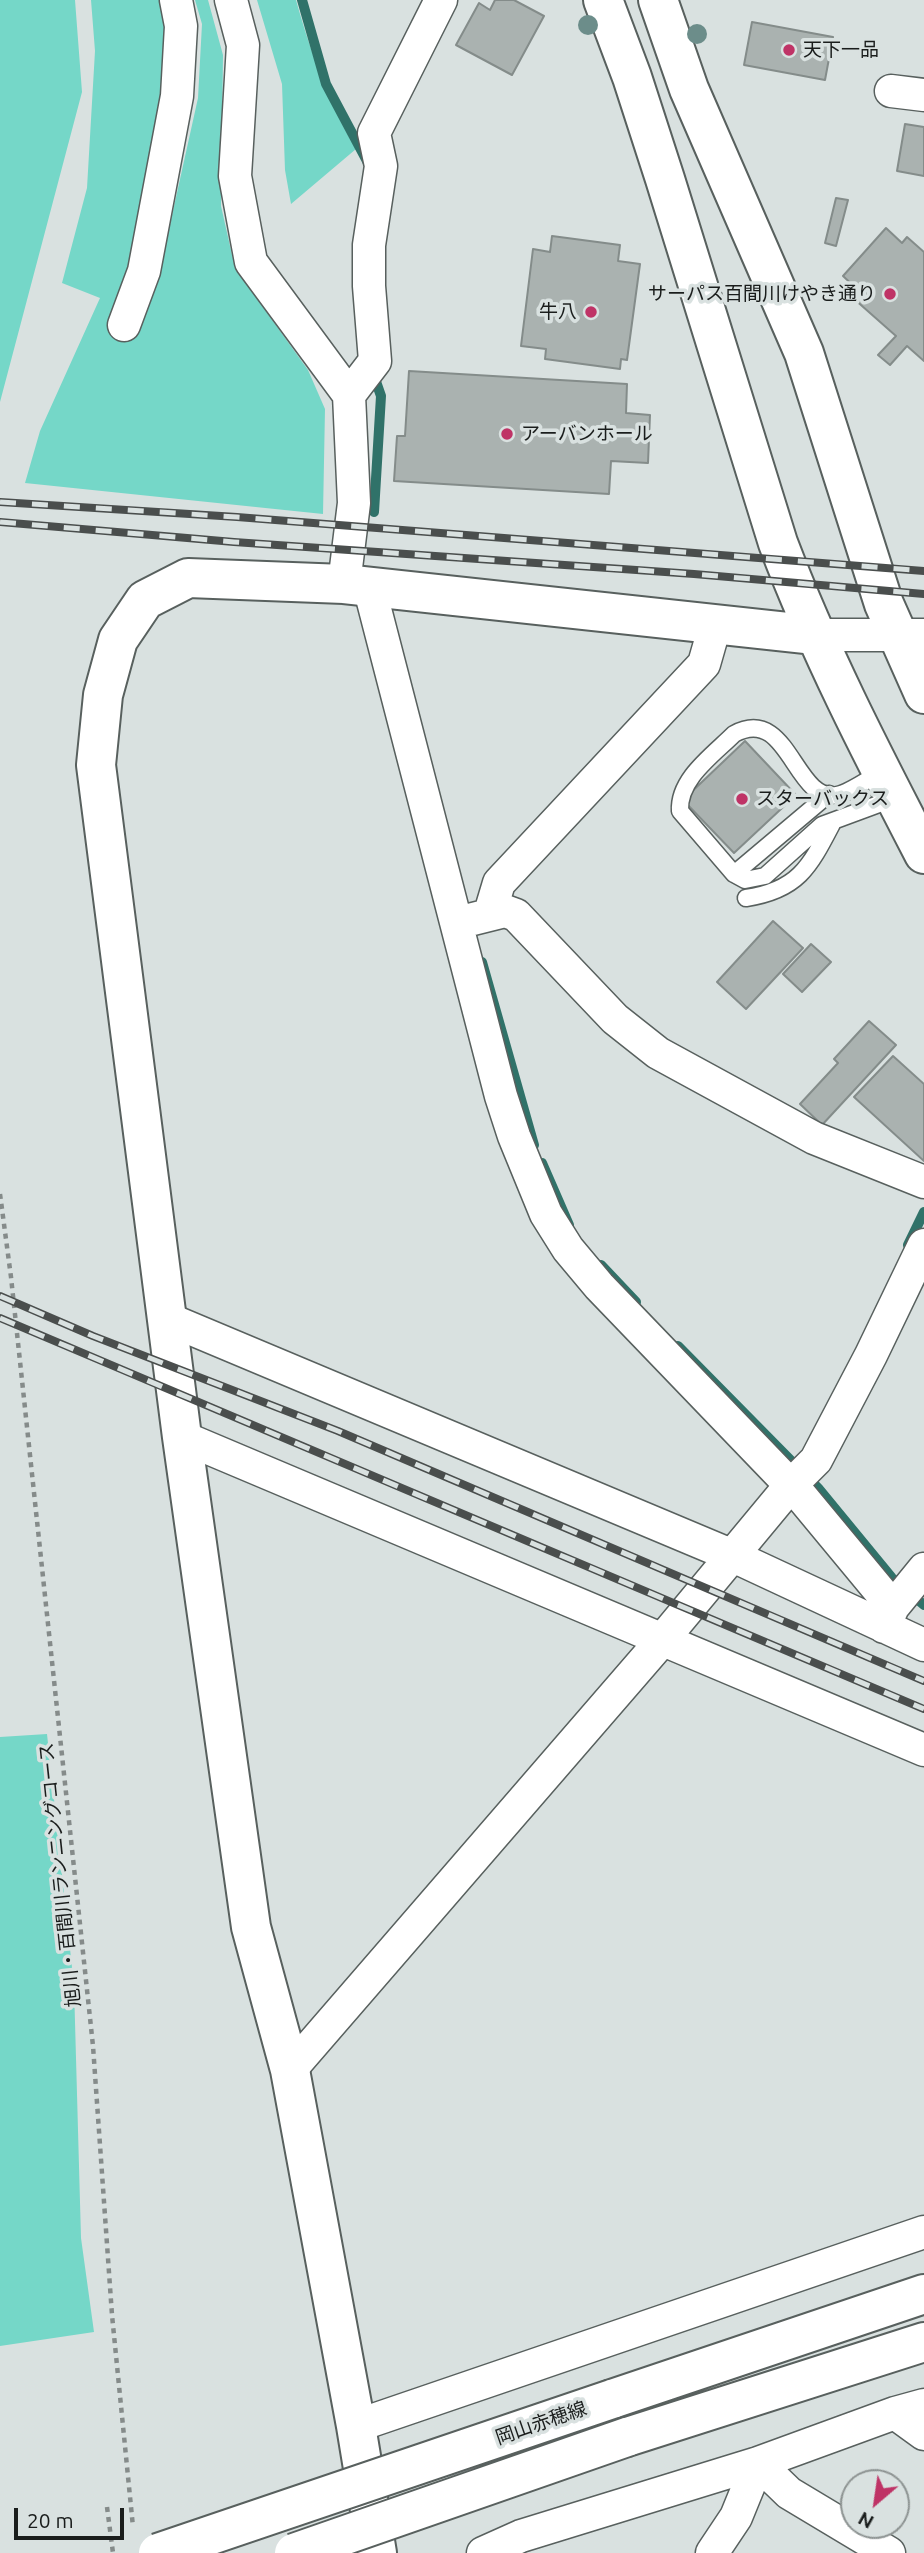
<!DOCTYPE html>
<meta charset="utf-8">
<style>
body{margin:0}
#map{position:relative;width:924px;height:2553px;overflow:hidden;background:#d9e1e0;font-family:Ubuntu,sans-serif}
canvas{display:block}
.north{position:absolute;left:840px;top:2469px;width:70px;height:70px;box-sizing:border-box;background:#d9e1e0;border:2px solid #8d9392;border-radius:50%;rotate:209deg;font-size:19px;font-weight:700;line-height:28px;text-align:center;color:#1a1d1c}
.north::after{content:'';display:block;margin:auto;width:24px;height:32px;background:#bf3366;clip-path:polygon(50% 0,100% 100%,50% 72%,0 100%)}
.scale{position:absolute;left:14px;top:2508px;width:110px;height:32px;box-sizing:border-box;border:4px solid #1a1d1c;border-top:0;padding-left:9px;font-size:21px;line-height:24px;white-space:nowrap;color:#1a1d1c;-webkit-text-stroke:5px #d9e1e0;paint-order:stroke}
</style>
<div id="map">
<canvas width="924" height="2553"></canvas>
<div class="north">N</div>
<div class="scale">20 m</div>
</div>
<script>
const ctx = document.querySelector('canvas').getContext('2d');
ctx.lineJoin = 'round';
function fillPath(path, color) { ctx.fillStyle = color; ctx.fill(path, 'evenodd'); }
function stroke(path, color, width, dash) { ctx.strokeStyle = color; ctx.lineWidth = width; ctx.lineCap = dash ? 'butt' : 'round'; ctx.setLineDash(dash || []); ctx.stroke(path); }
function drawText(font, color, halo, rows, align = 'center') {
  ctx.font = font + ' Ubuntu,"Noto Sans JP",sans-serif'; ctx.lineWidth = 7; ctx.setLineDash([]); ctx.textBaseline = 'middle'; ctx.strokeStyle = halo; ctx.fillStyle = color; for (const [text, x, y, turn = 0] of rows) {
    ctx.save(); ctx.translate(x, y); ctx.rotate((+turn || 0) * Math.PI / 180); ctx.textAlign = isNaN(turn) ? turn : align; if (halo) ctx.strokeText(text, 0, 0); ctx.fillText(text, 0, 0); ctx.restore();
  }
}
fillPath(new Path2D(`
 M 0,0 L 75,0 L 82,92 L 0,402 Z
 M 91,0 L 164,0 L 170,27 L 165,92 L 132,269 L 111,326 L 137,336 L 161,265 L 198,98 L 202,24 L 195,0 L 208,0 L 223,55 L 221,206 L 235,268 L 308,370 L 325,409 L 323,514 L 25,483 L 40,431 L 100,298 L 62,283 L 87,188 L 95,51 Z
 M 257,0 L 296,0 C 311,53 328,102 356,149 L 291,204 L 285,170 L 282,84 Z
 M 47,1734 L 74,1986 L 81,2238 L 94,2332 L 0,2346 L 0,1737 Z`), '#75d7c8');
stroke(new Path2D(`
 M 302,0 L 326,84 L 368,163
 M 373,373 L 381,396 L 374,512
 M 482,962 L 534,1145
 M 542,1163 L 569,1225
 M 908,1245 L 924,1212
 M 601,1265 L 636,1302
 M 678,1346 L 818,1488 L 892,1578 L 924,1605`), '#307269', 10);
const building = new Path2D(`
 M 495,0 L 514,0 L 544,16 L 512,75 L 456,45 L 479,3 L 490,10 Z
 M 752,22 L 833,37 L 825,80 L 744,65 Z
 M 905,124 L 924,127 L 924,176 L 897,171 Z
 M 836,198 L 848,200 L 836,246 L 825,243 Z
 M 886,228 L 902,243 L 907,237 L 924,252 L 924,361 L 907,346 L 890,365 L 878,355 L 896,336 L 853,298 L 859,291 L 843,276 Z
 M 552,236 L 620,245 L 618,261 L 640,264 L 627,360 L 621,359 L 620,369 L 545,359 L 546,349 L 521,346 L 533,249 L 550,252 Z
 M 409,371 L 627,384 L 626,413 L 650,415 L 648,463 L 611,461 L 609,494 L 394,481 L 397,436 L 405,436 Z
 M 745,741 L 796,795 L 734,853 L 683,800 Z
 M 773,921 L 803,948 L 746,1009 L 717,982 Z
 M 811,944 L 831,962 L 802,992 L 783,974 Z
 M 869,1021 L 896,1045 L 822,1125 L 800,1104 L 838,1063 L 834,1059 Z
 M 893,1056 L 924,1084 L 924,1161 L 854,1097 Z`);
fillPath(building, '#aab2b0');
stroke(building, '#848c8a', 2);
const service = new Path2D(`
 M 881,772 C 870,778 849,793 837,795 C 794,803 789,704 734,734 C 713,755 678,779 680,811 L 734,874 L 745,880 L 765,876 L 822,825 L 895,798
 M 734,874 L 829,794
 M 746,898 C 799,890 810,866 833,822`);
const minor = new Path2D(`
 M 231,0 L 243,45 L 235,176 L 251,262 L 349,395 L 354,503 L 344,584
 M 891,91 L 924,95
 M 124,325 L 144,271 L 177,96 L 181,26 L 176,0
 M 349,395 L 375,361 L 369,286 L 369,245 L 381,166 L 374,133 L 441,0
 M 369,586 L 501,1096 L 514,1136 L 546,1214 L 568,1249 L 599,1286 L 801,1496 L 893,1607 L 884,1627
 M 815,635 L 924,635
 M 490,913 L 499,883 L 704,664 L 716,622
 M 457,923 L 505,911 L 516,915 L 615,1019 L 658,1053 L 814,1138 L 924,1182
 M 168,1319 L 733,1556 L 924,1645
 M 182,1437 L 924,1750
 M 893,1607 L 924,1569
 M 290,2070 L 663,1639 L 790,1486 L 816,1460 L 871,1355 L 924,1245
 M 895,2413 L 924,2434
 M 356,2426 L 924,2232
 M 483,2553 L 521,2536 L 758,2463 L 895,2413 L 924,2405
 M 712,2553 L 736,2517 L 758,2463 L 789,2493 L 889,2553`);
const tertiary = new Path2D(`
 M 603,0 L 632,77 L 665,179 L 778,543 C 819,651 871,752 924,854
 M 658,0 L 689,89 L 804,353 L 884,604 L 924,694
 M 377,2553 L 356,2426 L 290,2070 L 251,1927 L 182,1437 L 96,765 L 103,695 L 118,640 L 145,600 L 188,578 L 344,584 L 815,635`);
const primary = new Path2D(`
 M 612,2399 L 924,2294
 M 627,2437 L 924,2342`);
stroke(service, '#58605e', 19);
stroke(minor, '#58605e', 35);
stroke(tertiary, '#58605e', 42);
stroke(primary, '#58605e', 42);
stroke(new Path2D(`
 M 0,1194 L 11,1277 L 93,2046 L 112,2315 L 133,2527
 M 107,2507 L 113,2553`), '#858b8a', 4.5, [5, 5]);
stroke(service, '#fff', 16);
stroke(minor, '#fff', 32);
stroke(tertiary, '#fff', 38);
stroke(primary, '#fff', 38);
const rail = new Path2D(`
 M 0,502 L 237,517 L 924,571
 M 0,522 L 234,542 L 694,574 L 924,594
 M 0,1296 L 93,1336 L 338,1431 L 924,1681
 M 0,1318 L 924,1709`);
stroke(rail, '#4a4e4d', 8);
stroke(rail, '#d9e1e0', 5, [16]);
const primaryBridge = new Path2D(`
 M 158,2553 L 612,2399
 M 294,2553 L 627,2437`);
stroke(primaryBridge, '#58605e', 42, []);
stroke(primaryBridge, '#fff', 38);
ctx.fillStyle = '#6c8d8a';
for (const [x, y] of [
 [588,25],
 [697,34]
]) { ctx.beginPath(); ctx.arc(x, y, 10, 0, 2 * Math.PI); ctx.fill(); }
for (const [x, y, r, color] of [
 [789,50,7,"#bf3366"],
 [890,294,7,"#bf3366"],
 [591,312,7,"#bf3366"],
 [507,434,7,"#bf3366"],
 [742,799,7,"#bf3366"]
]) { const dot = new Path2D(); dot.arc(x, y, r, 0, 2 * Math.PI); ctx.fillStyle = color; ctx.fill(dot); stroke(dot, '#d9e1e0', 2.5); }
drawText('19px', '#1a1d1c', '#d9e1e0', [
 ["天下一品",803,50],
 ["サーパス百間川けやき通り",876,294,"right"],
 ["牛八",577,312,"right"],
 ["アーバンホール",521,434],
 ["スターバックス",756,799]
], 'left');
drawText('19px', '#1a1d1c', '#d9e1e0', [
 ["旭川・百間川ランニングコース",60,1875,-96],
 ["岡山赤穂線",541,2423,-19]
]);
</script>
